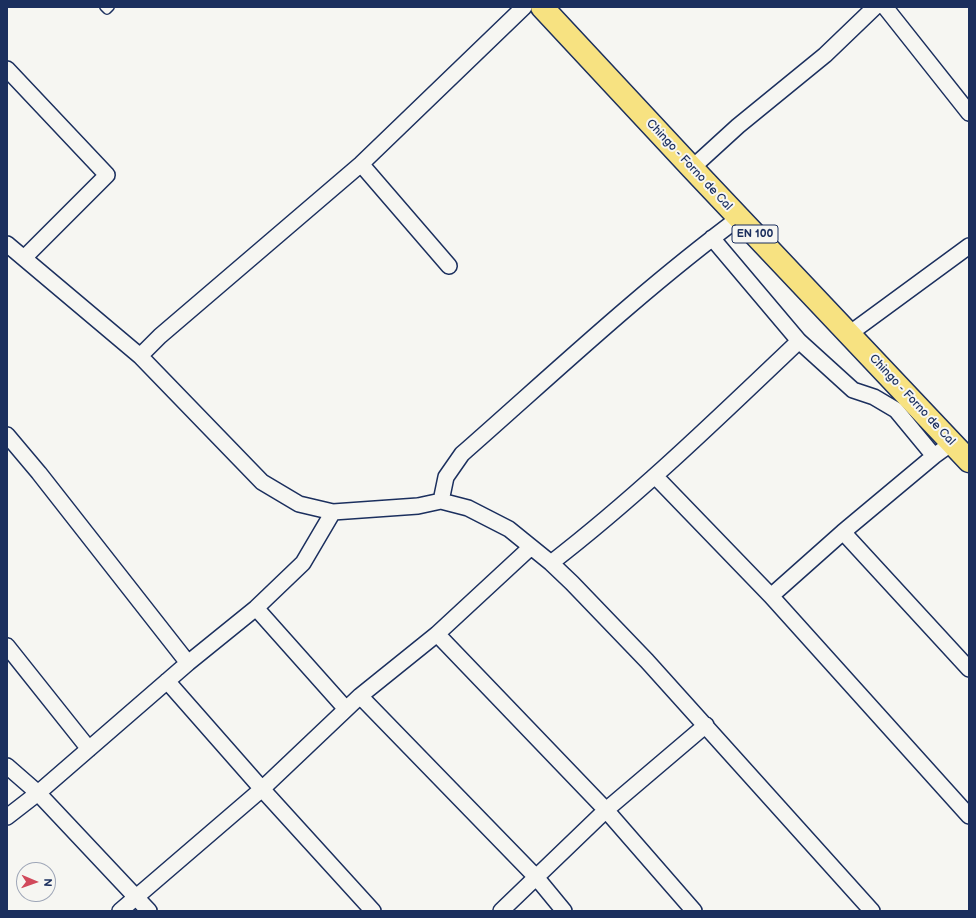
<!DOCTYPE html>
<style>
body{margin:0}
#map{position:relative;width:976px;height:918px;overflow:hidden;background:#f6f6f2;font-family:"Balsamiq Sans",sans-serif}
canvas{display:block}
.frame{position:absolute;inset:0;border:8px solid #1b2f5e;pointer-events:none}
.north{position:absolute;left:16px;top:862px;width:40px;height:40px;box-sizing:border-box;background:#f6f6f2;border:1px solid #9ea6b7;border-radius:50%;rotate:92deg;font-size:11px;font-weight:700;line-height:16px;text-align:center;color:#1b2f5e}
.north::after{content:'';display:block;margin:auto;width:14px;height:18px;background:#d1495b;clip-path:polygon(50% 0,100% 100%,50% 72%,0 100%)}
</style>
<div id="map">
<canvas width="976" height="918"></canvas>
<div class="frame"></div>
<div class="north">N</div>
</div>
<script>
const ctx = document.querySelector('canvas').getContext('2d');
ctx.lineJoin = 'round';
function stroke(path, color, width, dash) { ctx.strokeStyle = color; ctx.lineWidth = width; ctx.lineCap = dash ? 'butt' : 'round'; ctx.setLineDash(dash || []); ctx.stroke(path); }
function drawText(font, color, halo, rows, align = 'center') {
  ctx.font = font + ' "Balsamiq Sans",sans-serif'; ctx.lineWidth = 4; ctx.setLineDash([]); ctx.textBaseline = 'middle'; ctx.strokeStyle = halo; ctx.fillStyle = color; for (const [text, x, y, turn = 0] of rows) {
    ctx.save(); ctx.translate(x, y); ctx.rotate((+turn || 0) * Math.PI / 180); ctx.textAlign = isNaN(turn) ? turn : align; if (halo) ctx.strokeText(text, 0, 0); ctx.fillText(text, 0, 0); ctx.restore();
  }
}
const lane = new Path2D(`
 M 104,7 L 107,10 L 110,7`);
const street = new Path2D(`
 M 885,7 L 969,113
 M 7,69 L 107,175 L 24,258
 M 361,164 L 449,266
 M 692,168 L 738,126 L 825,55 L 875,7
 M 712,238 L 799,341 L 853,390 L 874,397 L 896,410 L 934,456
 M 7,244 L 140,356 L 160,336 L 361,164 L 524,7
 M 849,334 L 969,246
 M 140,356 L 262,482 L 299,504 L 333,512 L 418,506 L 441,501 L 468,508 L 509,529 L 551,563 L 572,583 L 647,661 L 872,911
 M 7,435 L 39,473 L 188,663
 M 655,476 L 771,596 L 969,816
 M 441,501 L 446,477 L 462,454 C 553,374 642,290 739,218
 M 843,532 L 969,669
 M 551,563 C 639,495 719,417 799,341
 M 771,596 L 843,532 L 934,456 L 952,443
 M 256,608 L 346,709
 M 437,634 L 606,810 L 694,911
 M 7,646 L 89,749
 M 167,681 L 262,789 L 373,911
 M 360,696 L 536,877 L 564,911
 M 7,766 L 38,793 L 149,911
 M 7,817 L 38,793 L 188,663 L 256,608 L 303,563 L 333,512
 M 120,911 L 262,789 L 360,696 L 437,634 L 531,547
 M 501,911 L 606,810 L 706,725`);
const primary = new Path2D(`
 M 542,7 L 692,168 L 969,461`);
stroke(lane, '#1b2f5e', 10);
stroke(street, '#1b2f5e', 18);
stroke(primary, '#1b2f5e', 25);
stroke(lane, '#f6f6f2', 7);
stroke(street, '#f6f6f2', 15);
stroke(primary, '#f7e281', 22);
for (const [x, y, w] of [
 [755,234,46]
]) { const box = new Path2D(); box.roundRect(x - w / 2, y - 9, w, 18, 3); ctx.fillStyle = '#f6f6f2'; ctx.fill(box); stroke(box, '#1b2f5e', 1); }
drawText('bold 11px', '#1b2f5e', null, [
 ["EN 100",755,234]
]);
drawText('12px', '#1b2f5e', '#f6f6f2', [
 ["Chingo - Forno de Cal",689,165,47],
 ["Chingo - Forno de Cal",912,400,47]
]);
</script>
